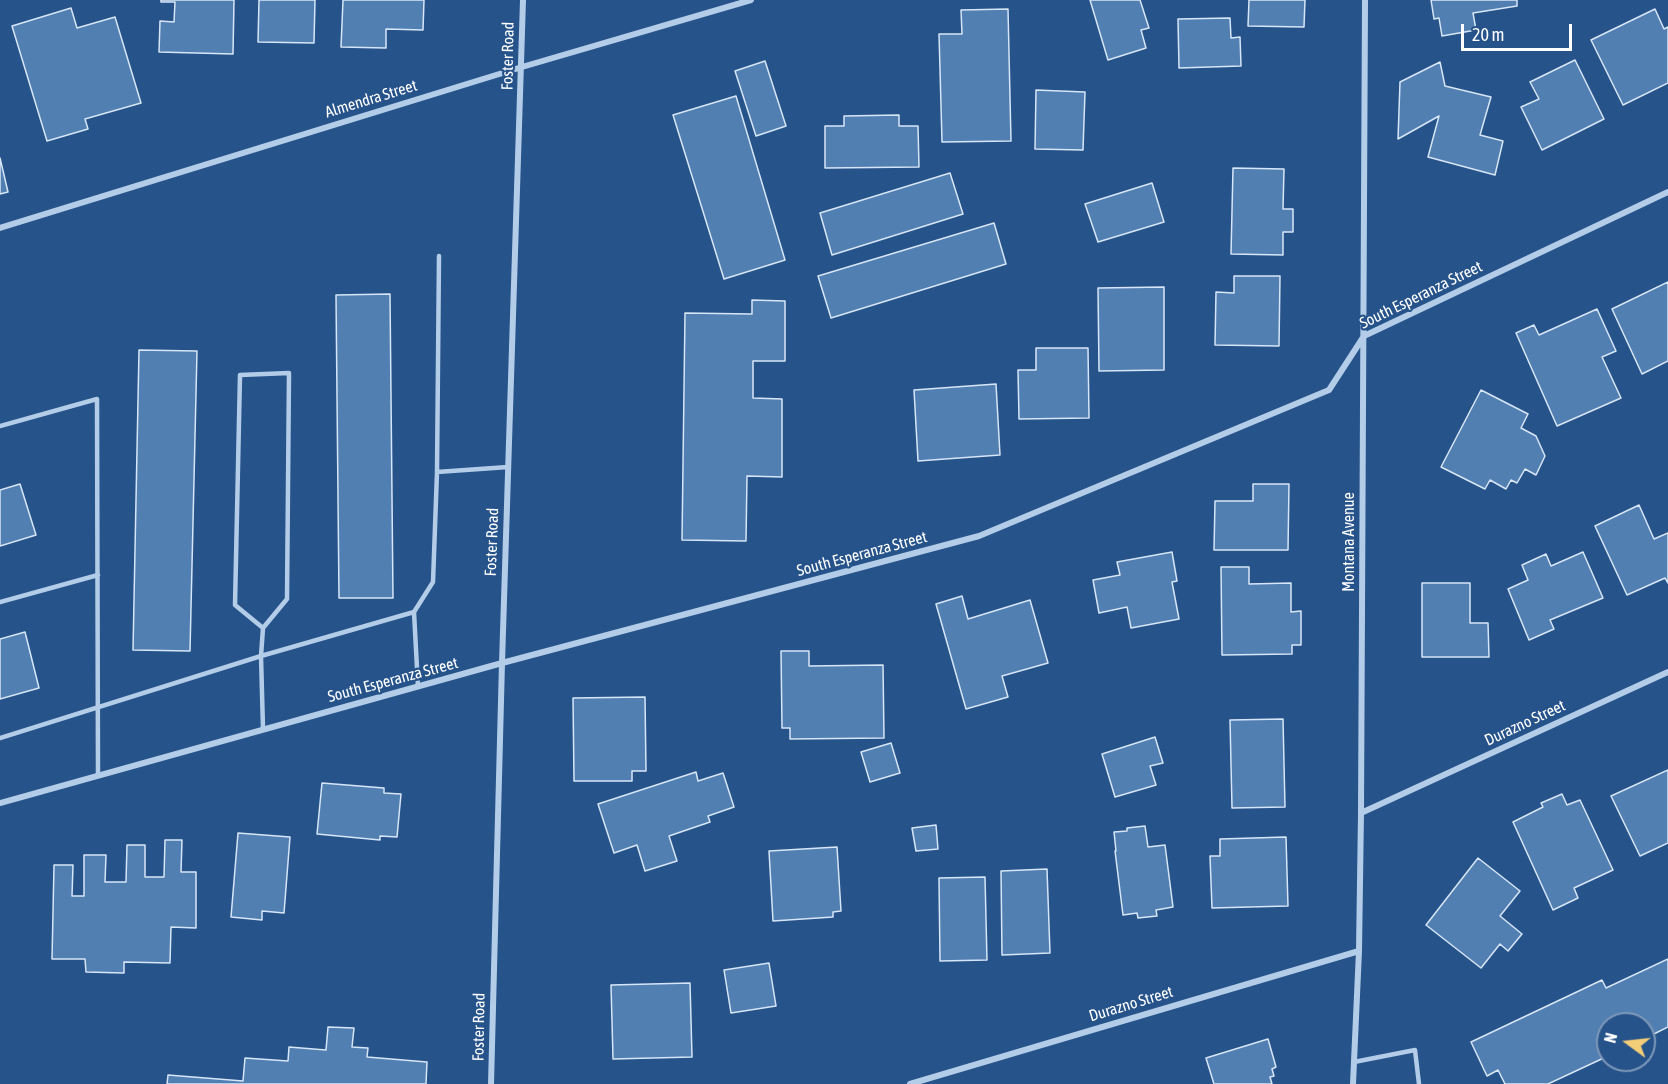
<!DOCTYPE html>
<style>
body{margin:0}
#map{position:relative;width:1668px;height:1084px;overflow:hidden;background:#26538a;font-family:"Asap Condensed",sans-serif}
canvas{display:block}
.north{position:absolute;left:1596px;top:1012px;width:60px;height:60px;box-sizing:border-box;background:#26538a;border:2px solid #7d98b9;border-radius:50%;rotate:285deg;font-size:16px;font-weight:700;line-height:24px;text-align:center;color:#fff}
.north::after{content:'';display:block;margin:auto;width:21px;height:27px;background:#f3cd78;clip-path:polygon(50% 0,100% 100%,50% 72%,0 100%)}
.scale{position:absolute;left:1461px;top:24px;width:111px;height:27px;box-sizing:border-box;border:3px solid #fff;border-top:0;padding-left:8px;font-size:18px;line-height:21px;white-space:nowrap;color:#fff;-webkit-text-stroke:4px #26538a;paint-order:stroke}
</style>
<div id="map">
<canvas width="1668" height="1084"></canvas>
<div class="north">N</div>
<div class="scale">20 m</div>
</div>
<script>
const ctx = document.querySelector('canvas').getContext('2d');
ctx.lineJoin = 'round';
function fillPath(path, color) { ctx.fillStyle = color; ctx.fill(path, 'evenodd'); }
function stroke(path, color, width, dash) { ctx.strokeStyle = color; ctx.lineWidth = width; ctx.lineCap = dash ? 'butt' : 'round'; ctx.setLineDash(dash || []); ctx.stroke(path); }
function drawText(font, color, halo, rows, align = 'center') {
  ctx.font = font + ' "Asap Condensed",sans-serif'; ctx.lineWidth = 4.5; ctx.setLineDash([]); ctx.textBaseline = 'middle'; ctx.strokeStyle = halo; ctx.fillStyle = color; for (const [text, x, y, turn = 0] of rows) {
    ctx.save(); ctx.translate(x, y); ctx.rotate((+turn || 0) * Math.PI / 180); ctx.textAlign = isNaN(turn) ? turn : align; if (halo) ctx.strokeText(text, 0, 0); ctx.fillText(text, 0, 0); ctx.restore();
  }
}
const building = new Path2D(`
 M 161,0 L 234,0 L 233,54 L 159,52 L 160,21 L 174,22 L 175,2 L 161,2 Z
 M 259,0 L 315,0 L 314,43 L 258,42 Z
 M 343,0 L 424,0 L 423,30 L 386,29 L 386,48 L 341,47 Z
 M 1090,0 L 1140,0 L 1149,28 L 1141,30 L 1146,48 L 1108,60 Z
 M 1249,0 L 1305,0 L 1304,27 L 1248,26 Z
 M 1431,0 L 1517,0 L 1517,6 L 1473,13 L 1476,30 L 1442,36 L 1439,18 L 1434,19 Z
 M 71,8 L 77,28 L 115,17 L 141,103 L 85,119 L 88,129 L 47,141 L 12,26 Z
 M 1008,9 L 1011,141 L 942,142 L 939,34 L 962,34 L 961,10 Z
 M 1655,9 L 1664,29 L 1668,27 L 1668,83 L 1623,105 L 1591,40 Z
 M 1230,18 L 1231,38 L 1240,37 L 1241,66 L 1179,68 L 1178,19 Z
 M 1575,60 L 1604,119 L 1542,150 L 1521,107 L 1539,99 L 1530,82 Z
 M 765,61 L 786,126 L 756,136 L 735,71 Z
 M 1440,62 L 1445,86 L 1491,97 L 1480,135 L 1503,141 L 1495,175 L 1428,157 L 1439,116 L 1398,139 L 1400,82 Z
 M 1036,90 L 1085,92 L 1083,150 L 1035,149 Z
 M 736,96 L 785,260 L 724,279 L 673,115 Z
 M 899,115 L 899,126 L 918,126 L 919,167 L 825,168 L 825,126 L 844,126 L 844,116 Z
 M 0,158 L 8,192 L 0,194 Z
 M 1233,168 L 1284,169 L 1283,209 L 1293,209 L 1293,232 L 1283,232 L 1283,255 L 1231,254 Z
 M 950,173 L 963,214 L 832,255 L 820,213 Z
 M 1152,183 L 1164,222 L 1098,242 L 1085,204 Z
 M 994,223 L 1006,264 L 831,318 L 818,276 Z
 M 1234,276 L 1280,276 L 1279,346 L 1215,345 L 1216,292 L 1234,293 Z
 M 1668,282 L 1668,361 L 1642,374 L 1612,309 Z
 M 1164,287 L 1164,370 L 1099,371 L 1098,288 Z
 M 390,294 L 393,598 L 339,598 L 336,295 Z
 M 752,300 L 785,301 L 785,361 L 753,361 L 753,398 L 782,399 L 782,477 L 747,476 L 746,541 L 682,540 L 685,313 L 752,314 Z
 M 1597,309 L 1616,351 L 1602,357 L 1621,398 L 1557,426 L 1516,333 L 1534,325 L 1539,335 Z
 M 1036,348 L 1088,348 L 1089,418 L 1019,419 L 1018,370 L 1036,370 Z
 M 139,350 L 197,351 L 190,651 L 133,650 Z
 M 996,384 L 1000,455 L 918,461 L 914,390 Z
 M 1481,390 L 1528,414 L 1521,428 L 1536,436 L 1545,456 L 1536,475 L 1525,469 L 1517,483 L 1511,480 L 1506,489 L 1490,480 L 1485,489 L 1441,467 Z
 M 20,484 L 36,535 L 0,546 L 0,490 Z
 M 1253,484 L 1289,484 L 1288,550 L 1214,550 L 1215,501 L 1253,501 Z
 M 1639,505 L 1654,539 L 1668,533 L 1668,583 L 1665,578 L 1627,595 L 1595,526 Z
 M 1172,552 L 1177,581 L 1172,582 L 1179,619 L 1131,628 L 1127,607 L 1099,613 L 1093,580 L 1120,575 L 1117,562 Z
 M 1583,552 L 1603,598 L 1550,620 L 1554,629 L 1529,640 L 1508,589 L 1528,580 L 1522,565 L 1546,554 L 1551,566 Z
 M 1221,567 L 1249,567 L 1249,584 L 1291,583 L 1291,612 L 1301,611 L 1301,645 L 1292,645 L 1292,654 L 1222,655 Z
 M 1422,583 L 1470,583 L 1470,623 L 1488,623 L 1489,657 L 1422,657 Z
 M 962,596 L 968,619 L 1030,600 L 1048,663 L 1002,676 L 1008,697 L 966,709 L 936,604 Z
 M 25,632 L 39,688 L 0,699 L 0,639 Z
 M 781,651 L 809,651 L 809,666 L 883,665 L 884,738 L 790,739 L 790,728 L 782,728 Z
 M 645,697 L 646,771 L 632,771 L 632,781 L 574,781 L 573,698 Z
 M 1283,719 L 1285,807 L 1232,808 L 1230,720 Z
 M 1155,737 L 1163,763 L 1150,766 L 1156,785 L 1115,797 L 1102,754 Z
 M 891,743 L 900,773 L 870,782 L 861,752 Z
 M 1668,770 L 1668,843 L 1640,856 L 1611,796 Z
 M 696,772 L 698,781 L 723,773 L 734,807 L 708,816 L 710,822 L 669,836 L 677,861 L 645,871 L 637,845 L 614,853 L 598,804 Z
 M 322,783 L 384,788 L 384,793 L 401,794 L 397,837 L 380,836 L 380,840 L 317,834 Z
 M 1562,794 L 1567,805 L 1580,800 L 1613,870 L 1574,888 L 1578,898 L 1553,910 L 1513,822 L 1543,807 L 1541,803 Z
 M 936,825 L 938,849 L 916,851 L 912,828 Z
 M 1145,826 L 1148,847 L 1165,845 L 1173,907 L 1156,910 L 1157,916 L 1138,918 L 1137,913 L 1123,915 L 1115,851 L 1116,851 L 1114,832 L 1127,831 L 1127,828 Z
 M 238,833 L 290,837 L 284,913 L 262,911 L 262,920 L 231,917 Z
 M 1286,837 L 1288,906 L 1212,908 L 1210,856 L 1220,856 L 1220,839 Z
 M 165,840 L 182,840 L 181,872 L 196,872 L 196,928 L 171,927 L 170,963 L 124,962 L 124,973 L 86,972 L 85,959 L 52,959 L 54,865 L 73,865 L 72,896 L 84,896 L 84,855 L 106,855 L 105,882 L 126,882 L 127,845 L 145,845 L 145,877 L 164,877 Z
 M 837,847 L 841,911 L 833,912 L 833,917 L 773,921 L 769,851 Z
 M 1478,858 L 1520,891 L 1500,916 L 1522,934 L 1508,951 L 1500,944 L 1481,968 L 1426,925 Z
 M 1047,869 L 1050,953 L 1002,955 L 1001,871 Z
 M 985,877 L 987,960 L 940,961 L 939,878 Z
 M 1668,959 L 1668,1027 L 1644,1039 L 1644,1024 L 1608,1024 L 1608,1056 L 1548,1084 L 1505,1084 L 1498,1070 L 1487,1076 L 1471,1042 L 1602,980 L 1606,988 Z
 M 769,963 L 776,1006 L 731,1013 L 724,970 Z
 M 690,983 L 692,1057 L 613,1059 L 611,985 Z
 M 328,1027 L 354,1028 L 352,1047 L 368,1048 L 367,1057 L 427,1062 L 426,1084 L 167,1084 L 168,1075 L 243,1081 L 245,1058 L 288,1061 L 289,1047 L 326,1050 Z
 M 1268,1039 L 1276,1067 L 1272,1069 L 1274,1076 L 1270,1077 L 1272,1084 L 1214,1084 L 1206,1058 Z`);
fillPath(building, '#527fb2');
stroke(building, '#d7e6f7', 1.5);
stroke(new Path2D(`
 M 0,426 L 97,399 L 98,775
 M 437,472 L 508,467
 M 0,602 L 98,575
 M 414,612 L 418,687
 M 263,628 L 235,605 L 240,375 L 289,373 L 287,599 L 263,628 L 261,656 L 263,729
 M 0,738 L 261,656 L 414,612 L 433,582 L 437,472 L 439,256
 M 1354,1062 L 1415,1050 L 1419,1084`), '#b3cde9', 4.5);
stroke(new Path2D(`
 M 0,228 L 522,67 L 751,0
 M 0,803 L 502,663 L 979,536 L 1329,390 L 1364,336 L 1668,192
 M 1361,813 L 1668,672
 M 491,1084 L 502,663 L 523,0
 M 910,1084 L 1359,951
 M 1353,1084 L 1359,951 L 1361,813 L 1365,0`), '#b3cde9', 6);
drawText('16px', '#fff', '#26538a', [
 ["Foster Road",508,56,-89],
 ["Almendra Street",371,99,-17],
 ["South Esperanza Street",1421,295,-26],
 ["Foster Road",492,542,-88],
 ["Montana Avenue",1349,542,-90],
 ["South Esperanza Street",862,554,-15],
 ["South Esperanza Street",393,680,-15],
 ["Durazno Street",1525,723,-25],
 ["Durazno Street",1131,1004,-17],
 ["Foster Road",479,1027,-89]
]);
</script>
